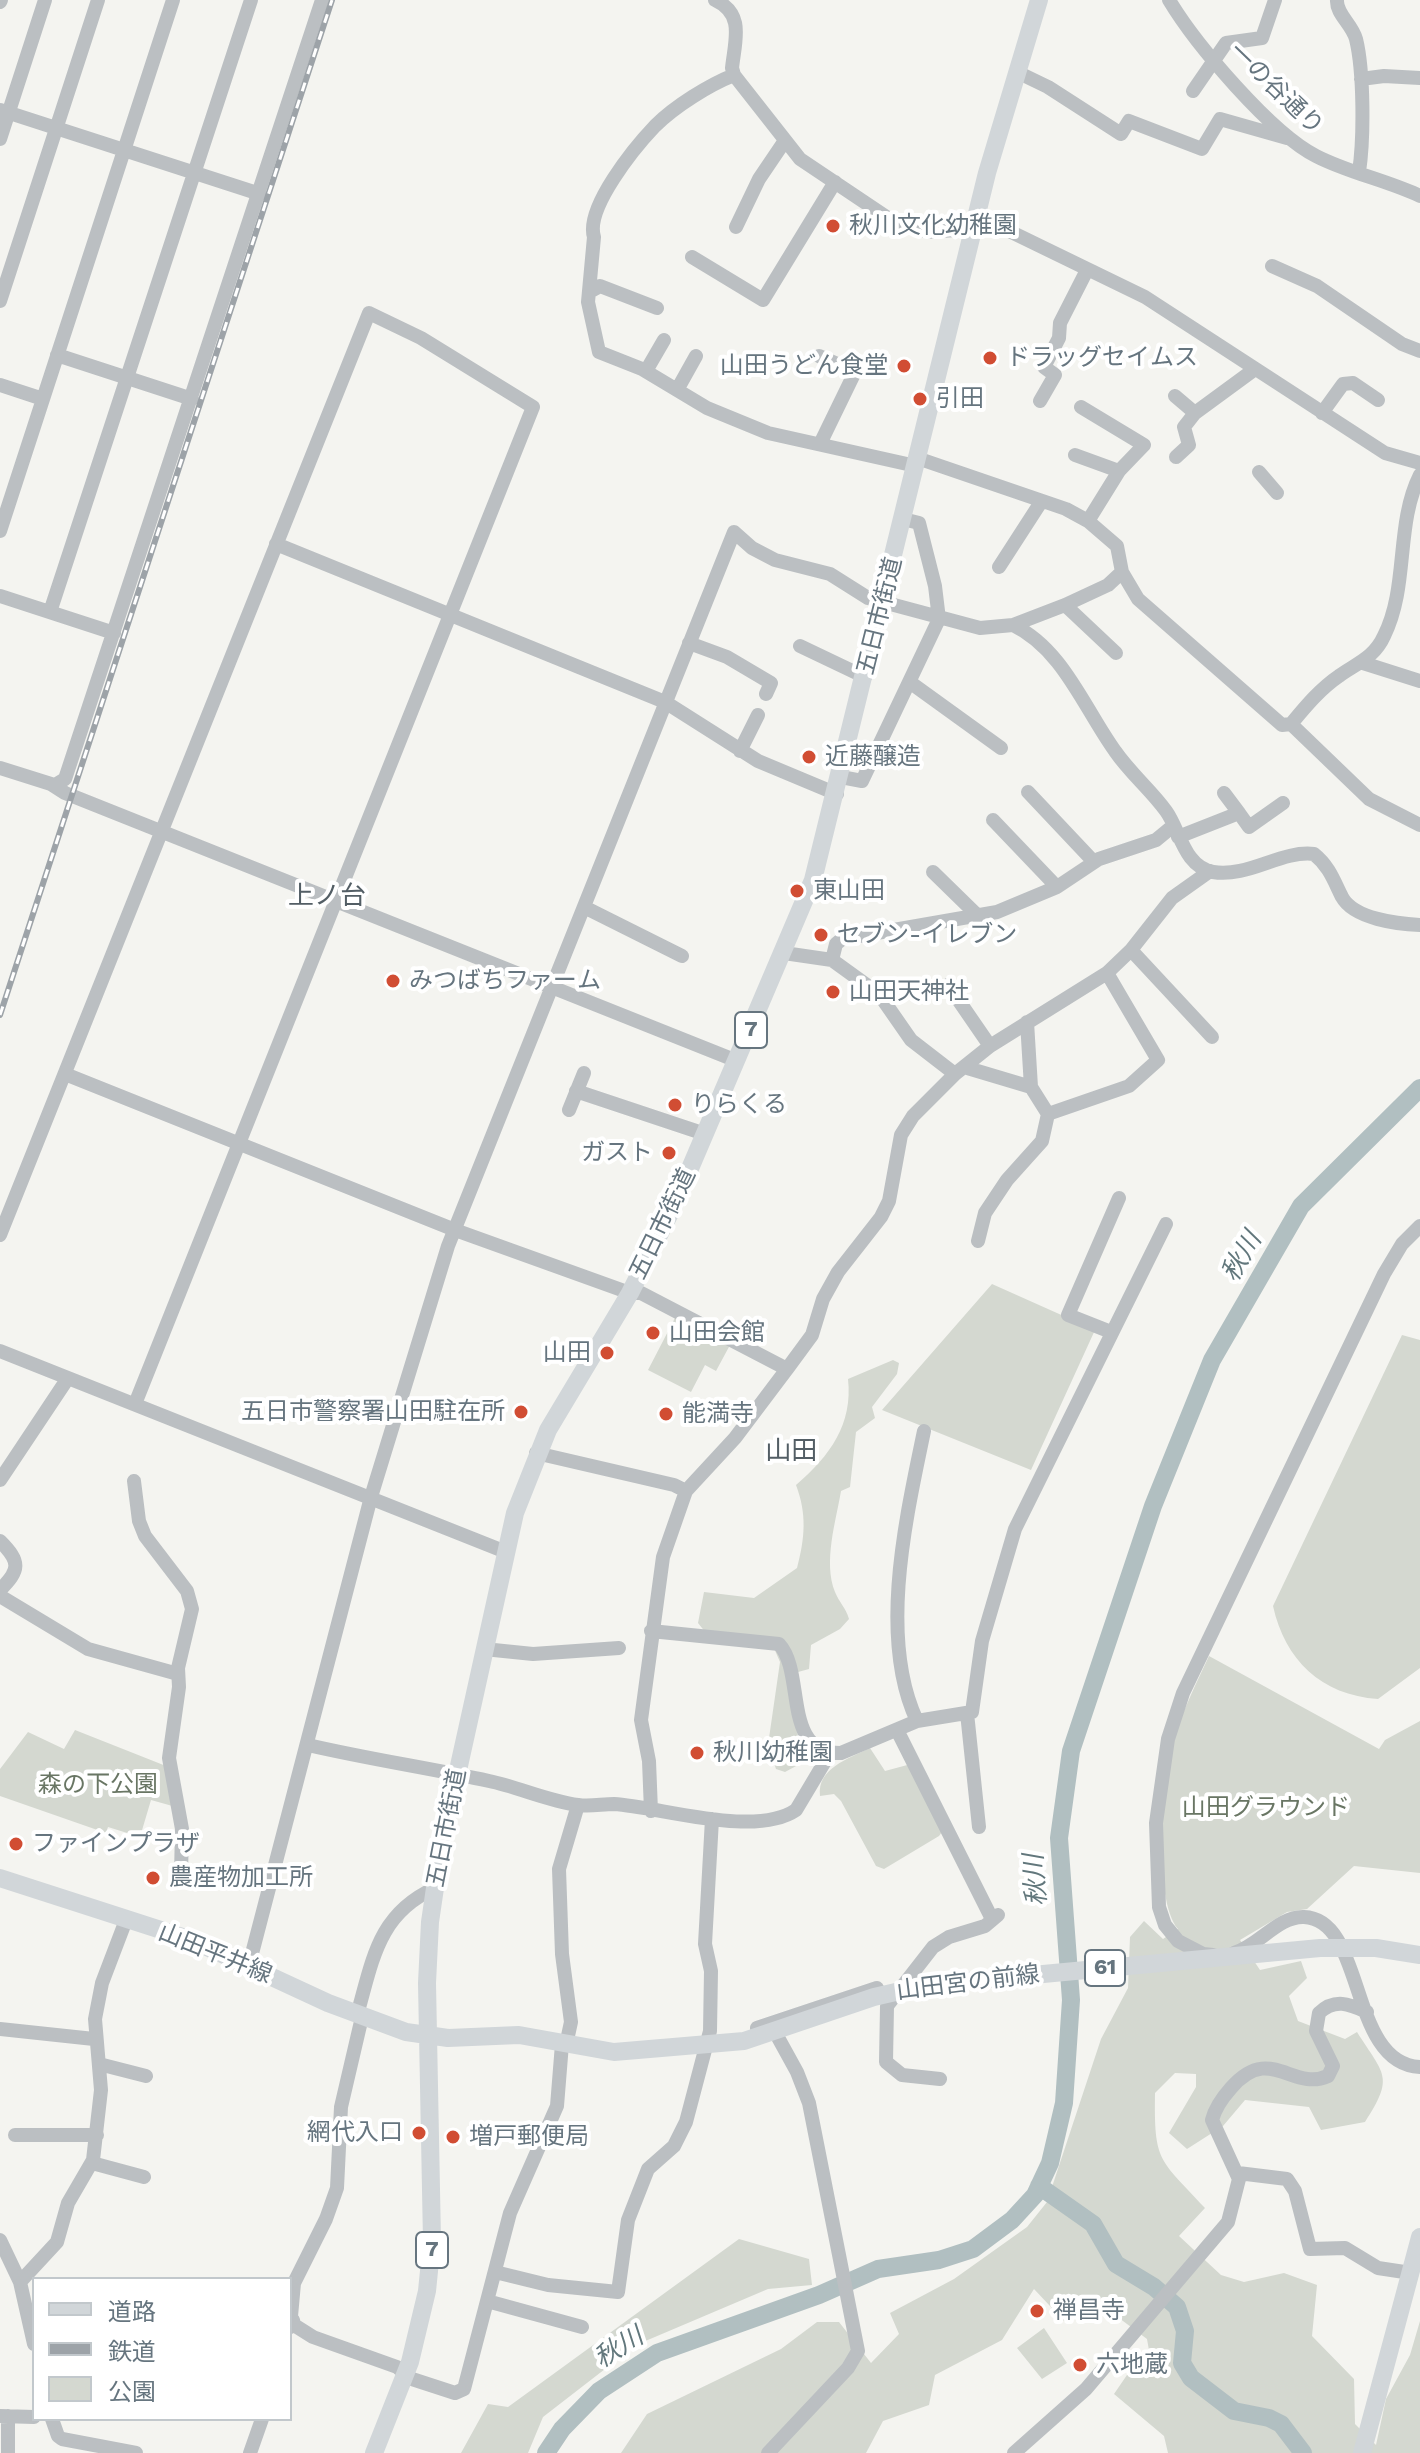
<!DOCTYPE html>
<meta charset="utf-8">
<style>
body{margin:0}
#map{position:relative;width:1420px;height:2453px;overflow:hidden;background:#f4f4f0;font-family:"Work Sans","Noto Sans JP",sans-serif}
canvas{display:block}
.legend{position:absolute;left:32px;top:2277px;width:260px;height:144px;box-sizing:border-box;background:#fff;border:2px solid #c2c8cc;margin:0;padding:10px 14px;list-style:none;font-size:24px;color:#66757f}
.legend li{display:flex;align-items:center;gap:16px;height:40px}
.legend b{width:40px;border:2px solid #c2c8cc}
</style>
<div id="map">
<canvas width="1420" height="2453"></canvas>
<ul class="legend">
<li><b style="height:10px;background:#d1d6d9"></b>道路</li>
<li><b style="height:10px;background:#9da3a8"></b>鉄道</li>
<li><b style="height:22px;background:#d4d8d0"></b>公園</li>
</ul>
</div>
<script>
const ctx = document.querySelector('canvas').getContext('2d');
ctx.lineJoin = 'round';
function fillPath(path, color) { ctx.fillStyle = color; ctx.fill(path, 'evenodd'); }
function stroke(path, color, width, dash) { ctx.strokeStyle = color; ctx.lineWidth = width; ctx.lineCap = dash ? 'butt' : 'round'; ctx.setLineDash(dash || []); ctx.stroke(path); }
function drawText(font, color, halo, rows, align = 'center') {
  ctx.font = font + ' "Work Sans","Noto Sans JP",sans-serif'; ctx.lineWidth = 8; ctx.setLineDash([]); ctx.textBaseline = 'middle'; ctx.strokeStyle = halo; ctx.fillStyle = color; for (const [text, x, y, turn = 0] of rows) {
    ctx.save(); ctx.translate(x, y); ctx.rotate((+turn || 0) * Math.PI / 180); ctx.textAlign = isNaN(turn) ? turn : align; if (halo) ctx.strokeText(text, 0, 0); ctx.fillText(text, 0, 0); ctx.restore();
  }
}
fillPath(new Path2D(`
 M 992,1284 L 1095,1330 L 1031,1470 L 882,1410 Z
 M 676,1316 L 730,1345 L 716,1371 L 705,1365 L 691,1392 L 648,1370 Z
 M 1402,1335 L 1420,1340 L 1420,1668 L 1378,1699 C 1321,1695 1285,1660 1273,1606 Z
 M 893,1360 L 899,1363 L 897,1374 L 872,1407 L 875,1418 L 856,1432 L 850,1487 L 841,1491 C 836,1521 823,1562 835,1592 C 839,1602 846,1608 849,1619 L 840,1629 L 811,1645 L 809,1669 L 787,1675 L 799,1741 L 798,1765 L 785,1772 L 776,1769 L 768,1745 L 780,1662 L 770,1639 L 706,1633 L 698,1623 L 704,1592 L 754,1598 L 797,1568 C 805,1538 807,1514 796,1485 C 830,1456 853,1424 848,1379 Z
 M 1209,1656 L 1379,1749 L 1385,1740 L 1420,1721 L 1420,1873 L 1354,1866 L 1307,1909 L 1287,1912 L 1240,1940 L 1260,1970 L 1301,1961 L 1307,1978 L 1289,1996 L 1298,2021 L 1345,2039 L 1357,2032 C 1384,2075 1395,2076 1365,2122 L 1321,2130 L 1309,2107 L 1245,2100 L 1223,2126 L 1187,2149 L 1169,2133 L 1196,2087 L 1196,2074 L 1175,2073 L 1155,2093 C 1154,2163 1159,2158 1205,2208 L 1179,2236 L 1221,2275 L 1244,2282 L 1284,2273 L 1317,2285 L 1312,2336 L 1354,2379 L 1355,2424 L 1376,2445 L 1386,2399 L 1410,2355 L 1420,2321 L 1420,2453 L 1168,2453 L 1164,2436 L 1114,2394 L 1127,2375 L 1150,2356 L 1147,2339 L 1115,2315 L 1085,2308 L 1065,2322 L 1034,2289 L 1002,2340 L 935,2375 L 929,2405 L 883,2421 L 866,2453 L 621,2453 L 647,2414 L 781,2349 L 817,2322 L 839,2322 L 871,2363 L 899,2334 L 890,2313 L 954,2279 L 1027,2227 L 1047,2202 L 1101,2039 L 1128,1988 L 1130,1937 L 1144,1921 L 1163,1939 L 1178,1929 C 1153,1899 1161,1778 1173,1741 C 1182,1712 1196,1684 1209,1656 Z
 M 75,1730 L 166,1766 L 176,1807 L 151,1800 L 140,1837 L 108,1827 L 106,1833 L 0,1796 L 0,1769 L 28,1732 L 64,1749 Z
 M 870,1748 L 885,1771 L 911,1764 L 945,1828 L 939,1836 L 884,1869 L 876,1866 L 841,1801 L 834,1794 L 820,1796 C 817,1768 848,1759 870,1748 Z
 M 739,2239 L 809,2259 L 812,2285 L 768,2289 L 636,2345 L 543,2417 L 528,2453 L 461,2453 L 488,2404 L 508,2407 Z
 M 1044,2328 L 1067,2363 L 1042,2379 L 1017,2348 Z`), '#d4d8d0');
stroke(new Path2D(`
 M 1039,2186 L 1093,2224 L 1116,2264 L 1154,2287 L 1177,2307 L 1185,2331 L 1182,2363 L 1191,2378 L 1234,2411 L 1269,2418 L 1281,2424 L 1303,2453
 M 546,2453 L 562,2429 L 599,2391 L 657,2353 L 819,2295 L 878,2269 L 939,2260 L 973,2249 L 1012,2220 L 1035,2195 L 1050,2163 L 1064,2103 L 1071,2000 L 1059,1838 L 1071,1751 L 1153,1506 L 1212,1360 L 1301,1206 L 1420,1088`), '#b1bfc1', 18);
stroke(new Path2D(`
 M 715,0 C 745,14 735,40 732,68 L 734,75 L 800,159 L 888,218 L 927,232 L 956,230 L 975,221 L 1005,229 L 1145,297 L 1385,453 L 1420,463
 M 1169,0 C 1196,45 1271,133 1316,156 C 1349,173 1386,180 1420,196
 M 1337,0 C 1336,14 1352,24 1356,39 C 1364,72 1364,139 1359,172
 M 0,2 L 1,0
 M 1017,72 L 1048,87 L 1121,134 L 1129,121 L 1202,149 L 1220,119 L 1287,138
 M 734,75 C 709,85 675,106 655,126 C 635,147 585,208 594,237 L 588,302 L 599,352 L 642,369 L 707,408 L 768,433 L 916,466
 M 1361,79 L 1384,76 L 1420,78
 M 1193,91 L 1226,43 L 1262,38 L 1275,0
 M 0,110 L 260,194
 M 0,139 L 45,0
 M 736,227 L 759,179 L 784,142
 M 692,257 L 763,300 L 835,182
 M 1272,266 L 1317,286 L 1402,344 L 1420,351
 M 589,292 L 600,286 L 657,308
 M 0,301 L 98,0
 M 57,355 L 192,399
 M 819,356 L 855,372 L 820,444
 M 646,371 L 664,340
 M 0,385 L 43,399
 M 677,390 L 696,356
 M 1175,396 L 1195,413
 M 1040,401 L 1055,375 L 1044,367 L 1059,338 L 1060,323 L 1087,270
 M 1081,407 L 1144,445 L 1119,471 L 1088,521
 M 1322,413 L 1343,384 L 1353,383 L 1378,400
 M 1075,455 L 1119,471
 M 1176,457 L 1189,445 L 1184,427 L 1195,413 L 1255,369
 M 917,458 L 1066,509 L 1088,521 L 1117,546 L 1122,572 L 1138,599 L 1282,725 L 1291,724
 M 1259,472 L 1277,493
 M 0,531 L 173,0
 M 276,544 L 665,702 L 758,761 L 837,794
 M 999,567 L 1041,502
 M 0,596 L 114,633
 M 1065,605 L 1116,653
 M 50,612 L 251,0
 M 1013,625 C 1063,649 1084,708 1115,751 C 1130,773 1151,790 1166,811 C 1180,830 1184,867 1213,872 C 1248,878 1281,850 1314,854 C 1329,866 1334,881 1342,897 C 1354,919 1398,924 1420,925
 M 689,643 L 727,657 L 771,683 L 766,694
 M 800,646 L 865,677
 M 1363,663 L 1420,681
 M 911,683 L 1001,748
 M 1291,724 C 1306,706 1320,689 1339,676 C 1357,663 1374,658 1384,636 C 1409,586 1395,525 1420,475
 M 1291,724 L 1369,799 L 1420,825
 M 740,751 L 758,715
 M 0,768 L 51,784 L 65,793 L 737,1061
 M 841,777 L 862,781 L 939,619 L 935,586 L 919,523 L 903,519
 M 55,785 L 65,779 L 322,0
 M 1028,792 L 1094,862
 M 1239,813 L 1249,827 L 1283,803
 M 993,820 L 1057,887
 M 1178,837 L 1239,813 L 1224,793
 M 933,872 L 977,915
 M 584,907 L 682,956
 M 1131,950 L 1212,1037
 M 784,953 L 832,960 L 836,944 L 842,939 L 997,912 L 1057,887 L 1099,859 L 1156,840 L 1173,826
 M 832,960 L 879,994 L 911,1040 L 955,1074
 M 948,985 L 990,1046
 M 1027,1022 L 1031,1087
 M 964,1067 L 1031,1087 L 1048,1114 L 1129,1086 L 1158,1060 L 1107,973
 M 65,1074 L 455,1230 L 630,1293 L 641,1293 L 787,1369 L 812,1335 L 823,1299 L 838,1272 L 881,1217 L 889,1201 L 901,1135 L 913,1116 L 955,1074 L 990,1046 L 1107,973 L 1131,950 L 1172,898 L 1210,871
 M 576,1091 L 705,1134
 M 569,1110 L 584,1073
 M 0,1235 L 369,313 L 421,338 L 533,407 L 135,1404
 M 978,1241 L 985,1213 L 1007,1180 L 1042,1141 L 1048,1114
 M 1111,1332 L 1068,1315 L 1119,1198
 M 0,1351 L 506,1552
 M 536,1453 L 674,1485 L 686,1491
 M 0,1480 L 68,1378
 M 134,1481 L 139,1521 L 145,1536 L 187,1591 L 192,1609 L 178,1668 L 179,1687 L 169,1758 L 182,1829 L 181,1875
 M 0,1541 C 21,1562 20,1570 0,1590
 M 0,1596 L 88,1649 L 178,1674
 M 651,1631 L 779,1644 C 806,1673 781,1754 841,1753 L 917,1721 L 972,1712 L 982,1641 L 1015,1529 L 1166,1224
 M 484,1649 L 533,1654 L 619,1648
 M 967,1713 L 979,1827
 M 917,1721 C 878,1638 906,1518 924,1431
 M 897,1730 L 992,1919
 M 308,1745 C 368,1759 429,1768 489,1781 C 518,1787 548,1801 578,1805 C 590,1807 602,1804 614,1804 C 661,1807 755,1838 796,1810 L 830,1753
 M 651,1811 L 649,1761 L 641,1720 L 663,1557 L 686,1491 L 735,1438 L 787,1369
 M 1234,1953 C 1259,1946 1278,1916 1304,1917 C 1366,1919 1348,2064 1420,2067
 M 1213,1955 L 1203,1954 L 1178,1941 L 1165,1925 L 1159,1907 L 1156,1823 L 1168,1739 L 1183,1693 L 1384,1274 L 1402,1244 L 1420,1226
 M 249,1965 L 371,1497 L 448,1246 L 734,532 L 752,548 L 775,560 L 830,574 L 868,598 L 980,628 L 1013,625 L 1065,605 L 1108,585 L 1122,572
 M 357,2015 C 373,1959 378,1914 435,1888
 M 757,2028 L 877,1988
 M 0,2029 L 94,2039
 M 566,2045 L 571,2022 L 562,1954 L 559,1869 L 578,1805
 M 99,2064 L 146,2076
 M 940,2079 L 902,2075 L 886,2062 L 887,2006 L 933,1947 L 949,1937 L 985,1926 L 998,1915
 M 15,2135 L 97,2135
 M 92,2163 L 144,2177
 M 1238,2173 L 1287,2179 L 1295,2191 L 1310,2249 L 1345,2248 L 1378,2268 L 1411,2273
 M 0,2240 L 20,2282 L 34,2344
 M 495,2272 L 548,2285 L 618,2292 L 628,2220 L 648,2169 L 674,2146 L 686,2122 L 710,2031 L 711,1971 L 705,1944 L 712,1819
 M 20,2282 L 57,2242 L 68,2203 L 93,2160 L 101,2090 L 95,2019 L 102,1983 L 126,1920
 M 487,2301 L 582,2327
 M 293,2320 L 294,2325 L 313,2337 L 397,2367 L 412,2379 L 455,2393 L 464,2389 L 510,2213 L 557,2106 L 562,2044
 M 290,2327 L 294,2283 L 326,2219 L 337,2188 L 341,2107 L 362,2017
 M 0,2416 L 34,2417
 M 52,2419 L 58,2436 L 62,2439 L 136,2453
 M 8,2453 L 8,2416
 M 250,2453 L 262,2419
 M 768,2453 L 848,2368 L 858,2351 L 809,2103 L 797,2072 L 775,2032
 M 1014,2453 L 1086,2389 L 1228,2222 L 1239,2179 L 1212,2120 C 1215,2108 1223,2097 1231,2088 C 1270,2043 1292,2092 1328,2076 L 1333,2066 L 1316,2031 L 1319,2013 C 1335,1998 1349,2004 1367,2012`), '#bbbfc2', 14);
stroke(new Path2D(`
 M 0,1878 L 192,1940 L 328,2003 L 406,2032 L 448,2038 L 519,2035 L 614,2052 L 744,2041 L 874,1997 L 926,1985 L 1320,1948 L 1376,1948 L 1420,1955
 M 374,2453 L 410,2362 L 427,2291 L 432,2241 L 427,1983 L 430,1922 L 441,1847 L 515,1513 L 548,1430 L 630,1293 L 677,1199 L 813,880 L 987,173 L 1039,0
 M 1362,2453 L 1420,2237`), '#d1d6d9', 18);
const rail = new Path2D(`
 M 0,1015 L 332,0`);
stroke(rail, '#9da3a8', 6);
stroke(rail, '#fff', 3, [9]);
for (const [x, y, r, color] of [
 [833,226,8,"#d14d33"],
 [990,358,8,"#d14d33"],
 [904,366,8,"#d14d33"],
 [920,399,8,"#d14d33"],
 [809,757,8,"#d14d33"],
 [797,891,8,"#d14d33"],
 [821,935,8,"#d14d33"],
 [393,981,8,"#d14d33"],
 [833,992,8,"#d14d33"],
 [675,1105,8,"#d14d33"],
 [669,1153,8,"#d14d33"],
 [653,1333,8,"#d14d33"],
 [607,1353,8,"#d14d33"],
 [521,1412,8,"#d14d33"],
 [666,1414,8,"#d14d33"],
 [697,1753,8,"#d14d33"],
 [16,1844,8,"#d14d33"],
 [153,1878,8,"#d14d33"],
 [419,2133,8,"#d14d33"],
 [453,2137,8,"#d14d33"],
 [1037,2311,8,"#d14d33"],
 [1080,2365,8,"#d14d33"]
]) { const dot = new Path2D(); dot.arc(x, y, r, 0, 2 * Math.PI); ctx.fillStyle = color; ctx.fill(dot); stroke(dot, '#fff', 3); }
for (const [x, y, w] of [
 [751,1030,32],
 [1105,1968,40],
 [432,2250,32]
]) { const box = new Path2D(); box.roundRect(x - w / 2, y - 18, w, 36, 6); ctx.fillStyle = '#fff'; ctx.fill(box); stroke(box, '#66757f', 2); }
drawText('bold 22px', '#66757f', null, [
 ["7",751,1030],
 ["61",1105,1968],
 ["7",432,2250]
]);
drawText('24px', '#66757f', '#fff', [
 ["一の谷通り",1276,89,44],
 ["五日市街道",880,616,-76],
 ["五日市街道",663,1224,-64],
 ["五日市街道",447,1828,-79],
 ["山田平井線",215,1954,22],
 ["山田宮の前線",968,1983,-7]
]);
drawText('24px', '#66757f', '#fff', [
 ["秋川文化幼稚園",849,226],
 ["ドラッグセイムス",1006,358],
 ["山田うどん食堂",888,366,"right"],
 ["引田",936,399],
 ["近藤醸造",825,757],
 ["東山田",813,891],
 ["セブン-イレブン",837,935],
 ["みつばちファーム",409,981],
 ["山田天神社",849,992],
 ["りらくる",691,1105],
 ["ガスト",653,1153,"right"],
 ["山田会館",669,1333],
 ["山田",591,1353,"right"],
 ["五日市警察署山田駐在所",505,1412,"right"],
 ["能満寺",682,1414],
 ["秋川幼稚園",713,1753],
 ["ファインプラザ",32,1844],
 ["農産物加工所",169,1878],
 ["網代入口",403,2133,"right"],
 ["増戸郵便局",469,2137],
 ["禅昌寺",1053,2311],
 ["六地蔵",1096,2365]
], 'left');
drawText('24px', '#697664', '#fff', [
 ["森の下公園",98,1785],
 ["山田グラウンド",1266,1808]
]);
drawText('26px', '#535e65', '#fff', [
 ["上ノ台",327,896],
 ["山田",791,1451]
]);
drawText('italic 26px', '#62777c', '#fff', [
 ["秋川",1242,1257,-60],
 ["秋川",1036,1880,-94],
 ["秋川",619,2348,-32]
]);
</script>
